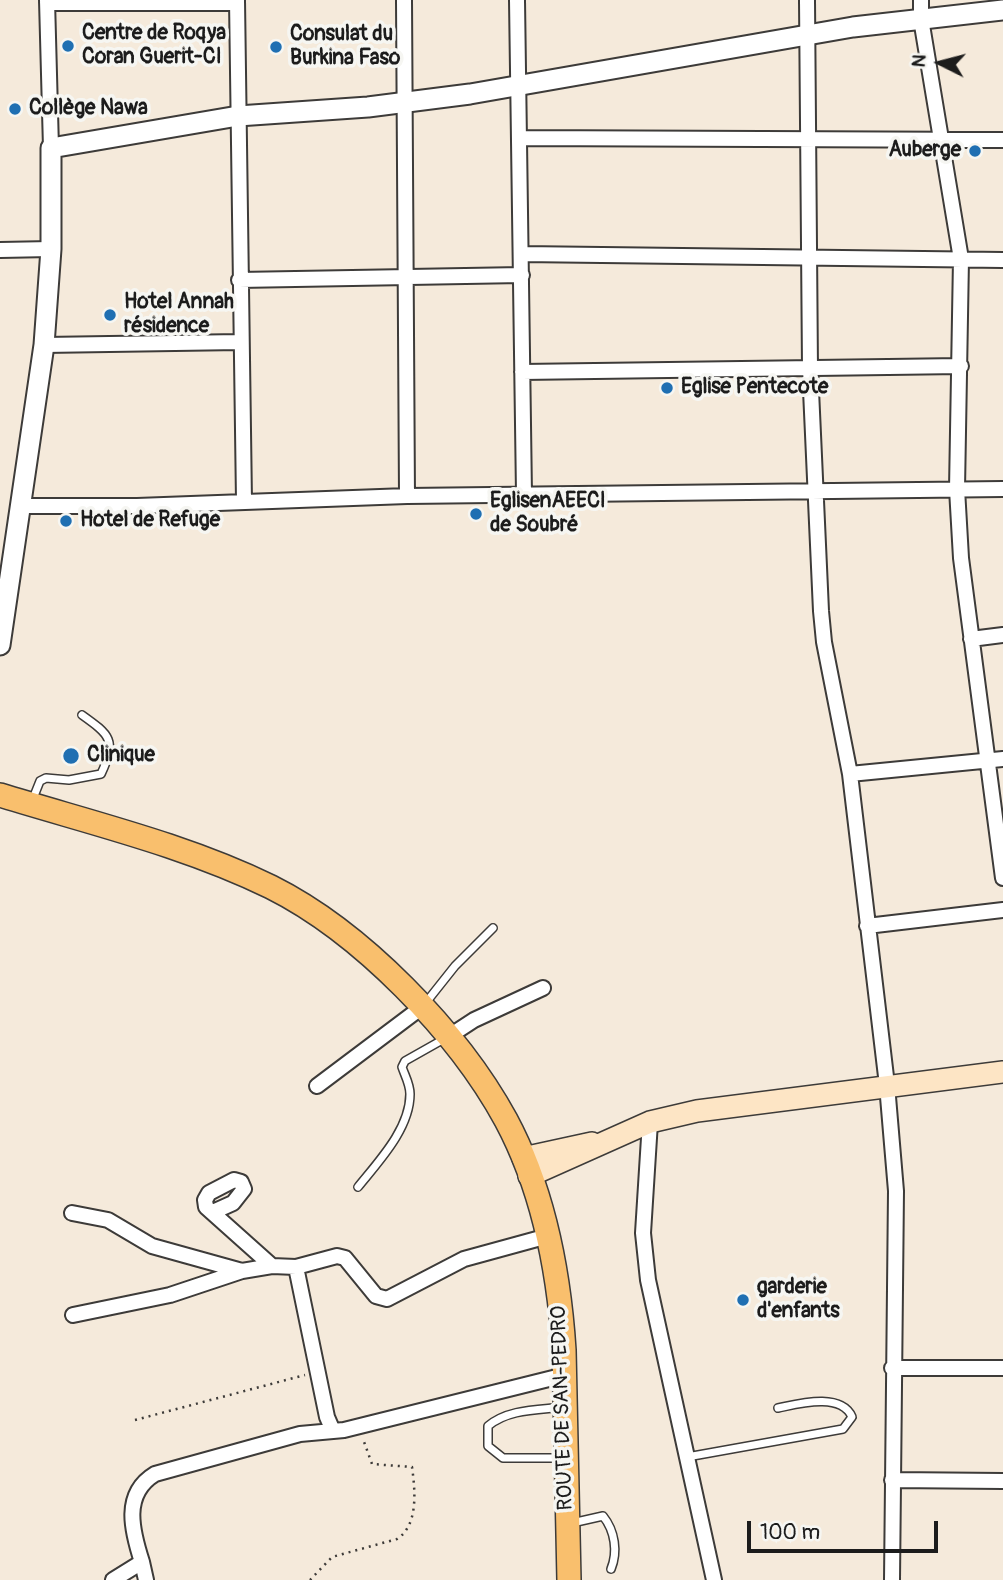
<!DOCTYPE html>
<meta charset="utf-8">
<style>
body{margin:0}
#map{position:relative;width:1003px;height:1580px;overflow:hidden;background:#f5eadb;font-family:Pangolin,sans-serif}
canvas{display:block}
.north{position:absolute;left:905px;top:28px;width:70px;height:70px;-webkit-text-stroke:5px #f6f6f2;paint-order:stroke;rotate:276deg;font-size:19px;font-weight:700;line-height:28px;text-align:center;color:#1c1c1c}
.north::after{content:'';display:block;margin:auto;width:24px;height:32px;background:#1c1c1c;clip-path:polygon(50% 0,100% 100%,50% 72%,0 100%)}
.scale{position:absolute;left:747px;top:1521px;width:191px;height:32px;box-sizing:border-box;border:4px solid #1c1c1c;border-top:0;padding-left:9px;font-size:21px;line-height:24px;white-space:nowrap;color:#1c1c1c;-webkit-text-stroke:5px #f6f6f2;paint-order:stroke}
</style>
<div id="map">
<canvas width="1003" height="1580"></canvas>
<div class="north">N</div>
<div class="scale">100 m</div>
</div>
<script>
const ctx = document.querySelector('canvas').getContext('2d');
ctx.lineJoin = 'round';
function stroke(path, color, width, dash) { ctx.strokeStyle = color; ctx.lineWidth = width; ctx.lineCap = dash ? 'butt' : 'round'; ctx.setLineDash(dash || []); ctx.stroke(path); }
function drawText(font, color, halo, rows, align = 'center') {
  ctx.font = font + ' Pangolin,sans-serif'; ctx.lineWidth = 7; ctx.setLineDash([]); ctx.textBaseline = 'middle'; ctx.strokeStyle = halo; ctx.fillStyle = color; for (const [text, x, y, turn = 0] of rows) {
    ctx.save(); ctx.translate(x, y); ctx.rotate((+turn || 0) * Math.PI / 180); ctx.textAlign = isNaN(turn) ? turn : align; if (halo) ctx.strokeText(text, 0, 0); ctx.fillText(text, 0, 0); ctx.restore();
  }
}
const service = new Path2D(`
 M 32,801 L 40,781 L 46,778 L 69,780 L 101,774 C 117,740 110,735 82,715
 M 424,1005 L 455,966 L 493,928
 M 358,1187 C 378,1162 410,1129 410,1094 C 410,1084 405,1076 402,1067 L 405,1061 L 444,1039
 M 687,1457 L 843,1429 L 852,1417 C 841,1392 798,1404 778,1408
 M 562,1458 L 503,1458 L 488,1446 L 488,1426 C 508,1409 538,1410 563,1407
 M 572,1523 L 603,1516 C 615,1531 618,1552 611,1569`);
const minor = new Path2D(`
 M 47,0 L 51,148
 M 237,0 L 244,501
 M 404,0 L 407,496
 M 517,0 L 524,494
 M 807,0 L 810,368 L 821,611 L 824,642 L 850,774 L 887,1085 L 896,1191 L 892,1580
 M 921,0 L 921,19 L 961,259 L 957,489 L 961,558 L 1003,878
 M 47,3 L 237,3
 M 520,138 L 1003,140
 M 0,250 L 51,249
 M 522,254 L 1003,260
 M 239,280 L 522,275
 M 44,345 L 240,342
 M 522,372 L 961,366
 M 21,506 L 137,506 L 407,496 L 1003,489
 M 971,639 L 1003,635
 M 850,774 L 1003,759
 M 867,926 L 1003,910
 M 448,1037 L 474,1020 L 543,988
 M 317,1086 L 422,1007
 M 650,1122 L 643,1233 L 648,1280 L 714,1580
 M 213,1212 L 233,1203 L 244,1189 L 241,1182 L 234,1180 L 209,1193 L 205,1200 L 206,1207 L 272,1266
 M 72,1213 L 108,1220 L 152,1246 L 242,1271
 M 296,1267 L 327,1417 L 333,1431
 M 73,1315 L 170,1295 L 242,1271 L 272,1266 L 296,1267 L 337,1256 L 345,1258 L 376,1296 L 387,1299 L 464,1259 L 548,1236
 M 892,1368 L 1003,1368
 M 892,1480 L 1003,1481
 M 142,1562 L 146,1580
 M 113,1580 L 142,1562 C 132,1531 122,1494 155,1474 L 300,1434 L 344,1430 L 565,1375`);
const tertiary = new Path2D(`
 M 0,645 L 44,345 L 51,249 L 51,148 L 238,116 L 368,107 L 470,94 L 853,27 L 1003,10`);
const secondary = new Path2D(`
 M 523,1158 L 592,1143
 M 529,1176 L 650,1122 L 697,1111 L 1003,1072`);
const primary = new Path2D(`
 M 0,795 C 91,823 185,845 271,887 C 361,932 458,1032 506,1120 C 543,1189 559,1272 564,1350 L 569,1580`);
stroke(service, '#3d3b39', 10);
stroke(minor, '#3d3b39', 18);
stroke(tertiary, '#3d3b39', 23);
stroke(secondary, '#3d3b39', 24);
stroke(primary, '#3d3b39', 26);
stroke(new Path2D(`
 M 135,1420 L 305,1375
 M 310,1580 L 332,1557 L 397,1539 C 419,1525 415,1489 412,1467 L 372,1464 L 363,1439`), '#3d3b39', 2.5, [2, 5]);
stroke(service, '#fff', 7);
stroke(minor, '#fff', 14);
stroke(tertiary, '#fff', 19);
stroke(secondary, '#fde5c5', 21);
stroke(primary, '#f9bf6d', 23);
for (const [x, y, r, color] of [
 [68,46,7,"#1f6fb2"],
 [276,47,7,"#1f6fb2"],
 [15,109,7,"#1f6fb2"],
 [975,151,7,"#1f6fb2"],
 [110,315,7,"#1f6fb2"],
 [667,388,7,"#1f6fb2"],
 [476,514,7,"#1f6fb2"],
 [66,521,7,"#1f6fb2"],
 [71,756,9,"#1f6fb2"],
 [743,1300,7,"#1f6fb2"]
]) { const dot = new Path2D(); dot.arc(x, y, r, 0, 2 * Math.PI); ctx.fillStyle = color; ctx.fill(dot); stroke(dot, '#f6f6f2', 2.5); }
drawText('bold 21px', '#1c1c1c', '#f6f6f2', [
 ["Centre de Roqya",82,34],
 ["Coran Guerit-CI",82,58],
 ["Consulat du",290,35],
 ["Burkina Faso",290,59],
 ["Collège Nawa",29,109],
 ["Auberge",961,151,"right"],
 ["Hotel Annah",124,303],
 ["résidence",124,327],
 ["Eglise Pentecote",681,388],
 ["EglisenAEECI",490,502],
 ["de Soubré",490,526],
 ["Hotel de Refuge",80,521],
 ["Clinique",87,756],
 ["garderie",757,1288],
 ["d'enfants",757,1312]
], 'left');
drawText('21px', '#1c1c1c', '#f6f6f2', [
 ["ROUTE DE SAN-PEDRO",563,1408,-92]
]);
</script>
